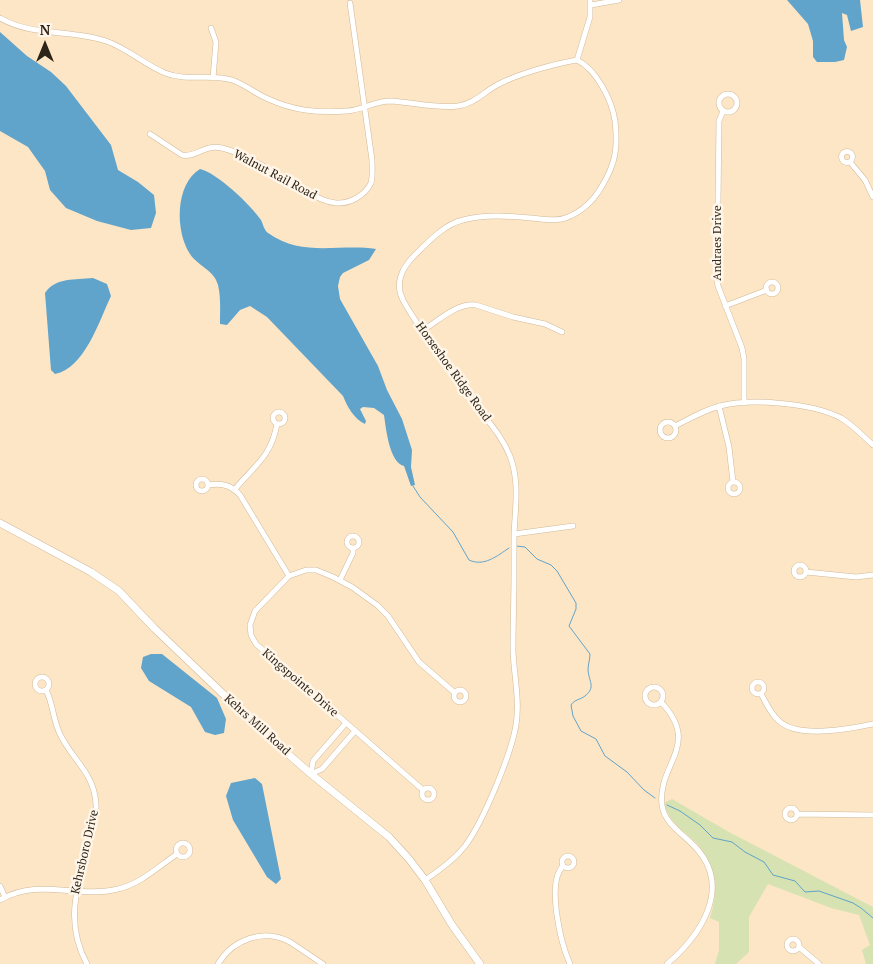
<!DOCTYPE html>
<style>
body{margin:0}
#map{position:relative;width:873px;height:964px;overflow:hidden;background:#fde6c6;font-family:"PT Serif",serif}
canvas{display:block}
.north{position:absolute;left:20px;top:20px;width:50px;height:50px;-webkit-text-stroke:4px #fff6e9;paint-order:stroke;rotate:0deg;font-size:14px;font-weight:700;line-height:20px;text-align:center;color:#2e2519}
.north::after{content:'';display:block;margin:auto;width:18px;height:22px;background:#2e2519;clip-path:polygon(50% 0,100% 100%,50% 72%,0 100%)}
</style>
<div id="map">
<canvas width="873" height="964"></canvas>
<div class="north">N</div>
</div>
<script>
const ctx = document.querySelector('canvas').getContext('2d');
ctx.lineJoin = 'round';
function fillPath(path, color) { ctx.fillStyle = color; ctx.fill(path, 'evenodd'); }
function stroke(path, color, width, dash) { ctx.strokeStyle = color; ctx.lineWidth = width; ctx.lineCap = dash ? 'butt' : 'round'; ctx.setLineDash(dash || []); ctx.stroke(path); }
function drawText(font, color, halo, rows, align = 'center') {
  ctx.font = font + ' "PT Serif",serif'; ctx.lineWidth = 5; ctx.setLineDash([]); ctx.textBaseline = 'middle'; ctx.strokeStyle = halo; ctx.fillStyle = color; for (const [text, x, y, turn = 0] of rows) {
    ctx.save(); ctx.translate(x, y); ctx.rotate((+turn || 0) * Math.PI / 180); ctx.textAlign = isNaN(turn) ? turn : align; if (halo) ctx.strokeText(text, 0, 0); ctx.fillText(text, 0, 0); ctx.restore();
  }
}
fillPath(new Path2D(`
 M 672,799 L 729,832 L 873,907 L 873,964 L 866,964 L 862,950 L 870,945 L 859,915 L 831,908 L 768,884 L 749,917 L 749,952 L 736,964 L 715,964 L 719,950 L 719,922 L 710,918 C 719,893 716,866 698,845 C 684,830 670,825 664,803 Z`), '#d6e2b1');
fillPath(new Path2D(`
 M 787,0 L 860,0 L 863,27 L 851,31 L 847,15 L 842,13 L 844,40 L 847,47 L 844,60 L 835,62 L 817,62 L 813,57 L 813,41 L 808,24 Z
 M 0,32 L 27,56 L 51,72 L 66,86 L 111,145 L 118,170 L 138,182 L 154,195 L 156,213 L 151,228 L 131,230 L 97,221 L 66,208 L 50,190 L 45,171 L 28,147 L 0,131 Z
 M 200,169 C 216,172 251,205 261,220 C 263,224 264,230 268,233 C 303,258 340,243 376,249 L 369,260 L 343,273 L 340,277 L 338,286 L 340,299 L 378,366 L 387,390 L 402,419 L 412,450 L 411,467 L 415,485 L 411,486 L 404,466 C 389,462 386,428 384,415 L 374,408 L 363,407 L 360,409 L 366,421 L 365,424 C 354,419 347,406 343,396 L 267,317 L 250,306 L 240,310 L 227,325 L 220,324 C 220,312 221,297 218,285 C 214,270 198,266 190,254 C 175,231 175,184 200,169 Z
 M 93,278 L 107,284 L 111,296 C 99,321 85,368 55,374 L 51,370 L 45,293 C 56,277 75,280 93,278 Z
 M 151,654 L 162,654 L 217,698 L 226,719 L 224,733 L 215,735 L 205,732 L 191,707 L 149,681 L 141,668 L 143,657 Z
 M 255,778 L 262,784 L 281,879 L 276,884 L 267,877 L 233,820 L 226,796 L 231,783 Z`), '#60a3cb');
stroke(new Path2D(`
 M 413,486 L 420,497 L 453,532 L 469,560 C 484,567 497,556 509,548
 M 516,546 L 525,547 L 537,559 L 551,565 L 557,571 L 576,603 L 576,609 L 569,626 L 590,654 C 590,659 588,665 588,670 C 589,682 596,687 585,696 C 580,700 575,699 571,705 L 573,716 L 581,731 L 596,739 L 605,756 L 627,772 L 644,790 L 655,798
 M 667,805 L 680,811 L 700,825 L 713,838 L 732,842 L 745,852 L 764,862 L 773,875 L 795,881 L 805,892 L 819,891 L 853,903 L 861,908 L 873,918`), '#60a3cb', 1);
const street = new Path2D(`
 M 591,5 L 619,0
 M 0,18 C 33,37 71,29 106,41 C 127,48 145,65 165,73 C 187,82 211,73 232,80 C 244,84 255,93 266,98 C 294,111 316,113 347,111 C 362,110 375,101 390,101 C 413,102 435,109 458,106 C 474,104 484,92 497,85 C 517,74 554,64 577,60
 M 211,28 L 216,42 L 213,78
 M719 103a9 9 0 1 1 18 0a9 9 0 1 1-18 0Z
 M 723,111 L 719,121 L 717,281 L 718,286 L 742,348 L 744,359 L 744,403
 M 150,134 L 182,155 C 196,158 204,144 222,148 C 249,155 276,174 301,188 C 312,194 323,202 336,203 C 349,204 365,196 371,183 C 373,176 372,167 372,160 L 350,3
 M841.5 157a5.5 5.5 0 1 1 11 0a5.5 5.5 0 1 1-11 0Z
 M 850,162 L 865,180 L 873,197
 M766 288a6 6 0 1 1 12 0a6 6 0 1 1-12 0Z
 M 725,306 L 767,290
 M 422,331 C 438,321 456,303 476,305 L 513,317 L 545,324 L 562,332
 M 719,406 L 729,447 L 733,482
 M273 418a6 6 0 1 1 12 0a6 6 0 1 1-12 0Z
 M660 430a8 8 0 1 1 16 0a8 8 0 1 1-16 0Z
 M 675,426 C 689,419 704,410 720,406 C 751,398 812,403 841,418 C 853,425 863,436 873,445
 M196 485a6 6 0 1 1 12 0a6 6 0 1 1-12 0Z
 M728 488a6 6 0 1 1 12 0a6 6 0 1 1-12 0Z
 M 208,485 C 222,483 231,485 240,495 L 289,576
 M 235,489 C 255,465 271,457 277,424
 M 514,534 L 573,526
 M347 542a6 6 0 1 1 12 0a6 6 0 1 1-12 0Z
 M794 571a6 6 0 1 1 12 0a6 6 0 1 1-12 0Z
 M 806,572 L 856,577 L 873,575
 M 340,580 L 353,553 L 353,548
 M35 684a7 7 0 1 1 14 0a7 7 0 1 1-14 0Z
 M752 688a6 6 0 1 1 12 0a6 6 0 1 1-12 0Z
 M645 696a9 9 0 1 1 18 0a9 9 0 1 1-18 0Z
 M454 696a6 6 0 1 1 12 0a6 6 0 1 1-12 0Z
 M 46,690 C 53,703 53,720 60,734 C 72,760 94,772 96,804 C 97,815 93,827 90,838 C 79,882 63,920 87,964
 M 761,694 C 766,702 770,713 778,720 C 796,739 850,729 873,724
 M 661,702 C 702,745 657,764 662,805 C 664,824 685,835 697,849 C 732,889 700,936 667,964
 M 311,774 L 313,761 L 346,723
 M 311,774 L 322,769 L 355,731
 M422 794a6 6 0 1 1 12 0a6 6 0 1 1-12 0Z
 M 423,790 L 256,644 L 251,635 L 250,625 L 255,611 L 289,576 L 306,570 L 316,570 L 333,577 L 352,587 L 377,605 L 388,616 L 419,662 L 455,693
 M785 814a6 6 0 1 1 12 0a6 6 0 1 1-12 0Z
 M 797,814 L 873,815
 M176 850a7 7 0 1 1 14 0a7 7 0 1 1-14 0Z
 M562 862a6 6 0 1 1 12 0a6 6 0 1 1-12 0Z
 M 563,866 C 546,883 561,944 570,964
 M 425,880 C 440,870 454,860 465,846 C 483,822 511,755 516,725 C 520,701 514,675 513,651 C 513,625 514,598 514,572 C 514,560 514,547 514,535 C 515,509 520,482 510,456 C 503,439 493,427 482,413 C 460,383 437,354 417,323 C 412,315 407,308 403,300 C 395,285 401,269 413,257 C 426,244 444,224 463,220 C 485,214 509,216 531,218 C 543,219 557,222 568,217 C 583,211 594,200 602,186 C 616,163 618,147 615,121 C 612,100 596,69 577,60 L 590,17 L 590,0
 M 0,886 L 5,897
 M 0,900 C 39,877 77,899 118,889 C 140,884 158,867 177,854
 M787 945a6 6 0 1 1 12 0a6 6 0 1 1-12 0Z
 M 799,947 L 819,964
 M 218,964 C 233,939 264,928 290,942 C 301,949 312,957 323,964`);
const secondary = new Path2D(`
 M 0,523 L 91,572 L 119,591 L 154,628 L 264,733 L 311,774 L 389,837 L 409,859 L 425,880 L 452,925 L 480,964`);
stroke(street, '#cfb999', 6);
stroke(secondary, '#cfb999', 8);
stroke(street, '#fff', 5);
stroke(secondary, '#fff', 7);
drawText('12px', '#2e2519', '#fff6e9', [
 ["Walnut Rail Road",275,175,28],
 ["Andraes Drive",718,243,-90],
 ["Horseshoe Ridge Road",453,372,54],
 ["Kingspointe Drive",300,683,41],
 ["Kehrs Mill Road",257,725,42],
 ["Kehrsboro Drive",85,852,-77]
]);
</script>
